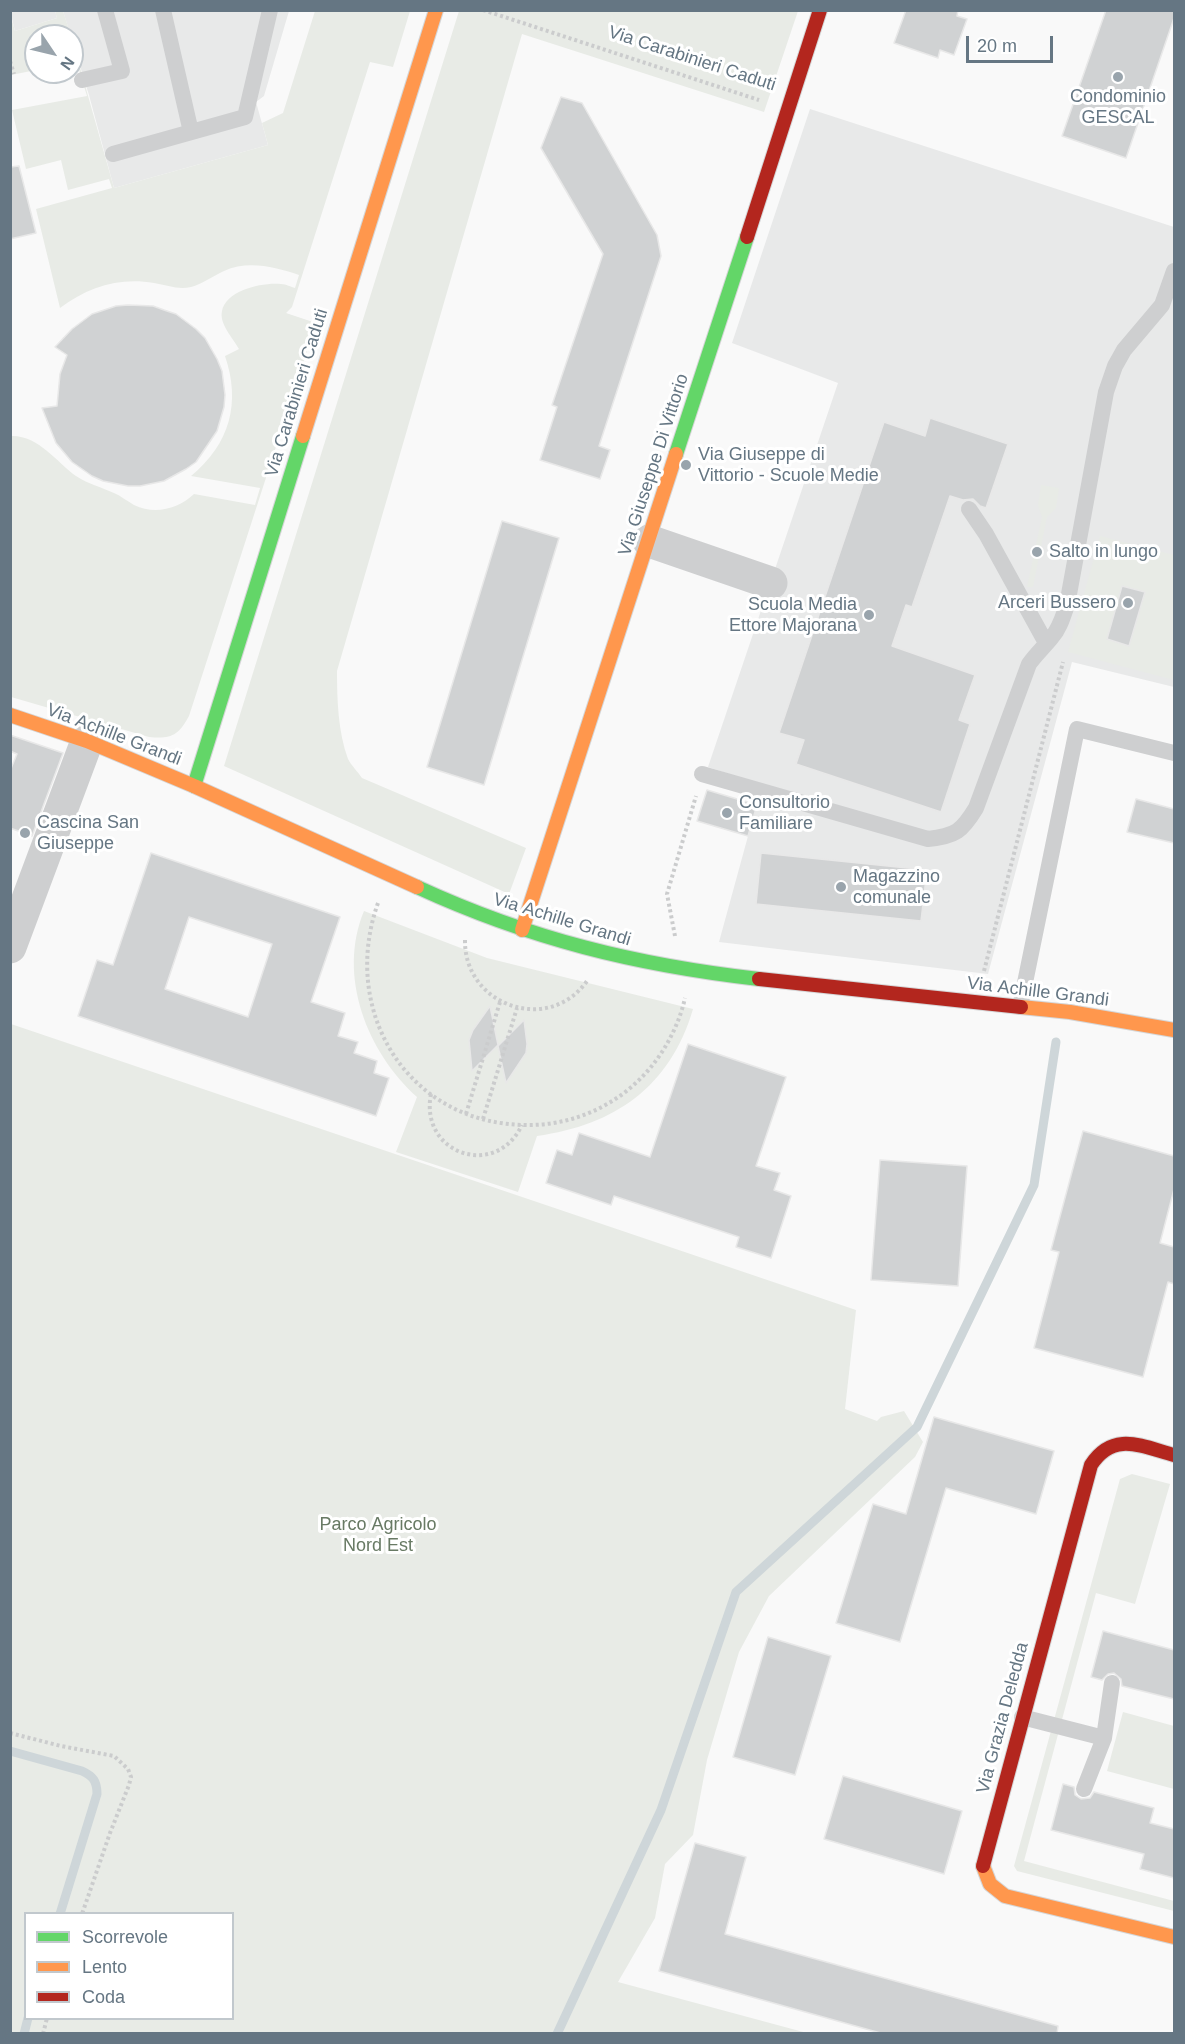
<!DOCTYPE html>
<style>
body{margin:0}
#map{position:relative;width:1185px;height:2044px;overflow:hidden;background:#f9f9f9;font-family:Helvetica,sans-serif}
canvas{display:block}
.frame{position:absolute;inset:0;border:12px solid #657683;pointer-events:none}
.legend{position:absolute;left:24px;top:1912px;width:210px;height:108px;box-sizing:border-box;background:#fff;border:2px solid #c1c8cd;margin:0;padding:8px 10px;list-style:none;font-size:18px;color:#657683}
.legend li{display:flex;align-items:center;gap:12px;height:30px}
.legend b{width:30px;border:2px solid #c1c8cd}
.north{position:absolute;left:24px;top:24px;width:60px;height:60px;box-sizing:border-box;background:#fff;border:2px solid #c1c8cd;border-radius:50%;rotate:125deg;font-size:16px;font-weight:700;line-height:24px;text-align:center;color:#657683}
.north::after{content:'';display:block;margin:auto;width:21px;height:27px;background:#99a4ac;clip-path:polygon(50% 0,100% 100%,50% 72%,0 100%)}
.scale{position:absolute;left:966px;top:36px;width:87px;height:27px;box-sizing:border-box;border:3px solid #657683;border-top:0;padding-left:8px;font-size:18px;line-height:21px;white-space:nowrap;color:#657683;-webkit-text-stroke:4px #fff;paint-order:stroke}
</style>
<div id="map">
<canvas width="1185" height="2044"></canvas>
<div class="frame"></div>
<ul class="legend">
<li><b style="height:8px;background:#63d668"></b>Scorrevole</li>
<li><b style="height:8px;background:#ff974d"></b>Lento</li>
<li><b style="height:8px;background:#b3261e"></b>Coda</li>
</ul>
<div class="north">N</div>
<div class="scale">20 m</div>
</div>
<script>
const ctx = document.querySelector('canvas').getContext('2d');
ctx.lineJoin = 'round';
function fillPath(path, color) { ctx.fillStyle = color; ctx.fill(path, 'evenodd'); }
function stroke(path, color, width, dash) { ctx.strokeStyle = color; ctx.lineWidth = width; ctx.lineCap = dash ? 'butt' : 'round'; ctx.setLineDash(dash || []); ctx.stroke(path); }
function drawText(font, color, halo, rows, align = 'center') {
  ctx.font = font + ' Helvetica,sans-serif'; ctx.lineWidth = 6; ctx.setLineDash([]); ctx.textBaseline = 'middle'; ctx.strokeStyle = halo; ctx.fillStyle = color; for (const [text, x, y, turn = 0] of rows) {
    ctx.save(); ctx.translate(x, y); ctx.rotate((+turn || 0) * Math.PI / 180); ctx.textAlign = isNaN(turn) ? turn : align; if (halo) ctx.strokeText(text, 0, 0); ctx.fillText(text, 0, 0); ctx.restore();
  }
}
fillPath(new Path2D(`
 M 10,11 L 55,11 L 57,18 L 15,31 Z
 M 63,11 L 289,11 L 264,96 L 256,102 L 268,145 L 114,188 L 89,95 Z
 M 810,109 L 1174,227 L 1174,687 L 1072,662 L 988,974 L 719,942 L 762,785 L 708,767 L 838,383 L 732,343 Z`), '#e8e9e9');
fillPath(new Path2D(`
 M 55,11 L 63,11 L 71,36 L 36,36 L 36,70 L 11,75 L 11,17 L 15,31 L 57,18 Z
 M 315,11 L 410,11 L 393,67 L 370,62 L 292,307 L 286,313 L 316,323 L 189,716 C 178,736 171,739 149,737 L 11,697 L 10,436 C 37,434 57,462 76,476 C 88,484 101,487 114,493 C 121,496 127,501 134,505 C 155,515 178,509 194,494 L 255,505 L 260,488 L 191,476 C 230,444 241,403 225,356 L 239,349 C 233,338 219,324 222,311 C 226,290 263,282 281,284 C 286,284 291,287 295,288 L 299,275 C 275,267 248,260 224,271 C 213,276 202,284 191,287 C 178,290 167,285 154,283 C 119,277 88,287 60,308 L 36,209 L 112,188 L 109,179 L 68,190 L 61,160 L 26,169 L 12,110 L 87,96 L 77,63 L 72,64 L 72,39 L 114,188 L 268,145 L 262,123 L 283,113 Z
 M 459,11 L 798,11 L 764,112 L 522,34 L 337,671 C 337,700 338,732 348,759 C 351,765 358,772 362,778 L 526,848 L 509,894 L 224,766 Z
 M 1041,485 L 1059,488 L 1056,508 L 1047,517 L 1033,587 L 1027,587 L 1042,517 L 1038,505 Z
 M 1100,536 L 1174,555 L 1174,680 L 1068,652 Z
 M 364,911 L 487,958 L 693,1009 C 670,1087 615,1125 537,1136 L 518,1192 L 396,1152 L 417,1097 C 367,1052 337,976 364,911 Z
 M 11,1024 L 856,1310 L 845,1409 L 877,1421 L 881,1417 L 904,1411 L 923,1442 L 915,1457 L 769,1596 L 739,1652 L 707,1760 L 693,1835 L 665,1864 L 655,1918 L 618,1982 L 807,2033 L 11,2033 ZM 26,1914 L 232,1914 L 232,2018 L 26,2018 Z
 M 1132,1474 L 1170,1484 L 1135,1604 L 1096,1593 L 1024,1861 L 1174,1901 L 1174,1911 L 1017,1871 L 1014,1866 L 1120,1479 Z
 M 1123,1712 L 1174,1726 L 1174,1789 L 1107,1771 Z`), '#e8ebe6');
stroke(new Path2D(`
 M 10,1751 L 82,1771 C 93,1776 97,1781 97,1794 L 60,1914
 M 24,2034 L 28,2018
 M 557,2034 L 661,1810 L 736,1592 L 917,1427 L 1034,1185 L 1056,1042`), '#ced6d9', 9);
const building = new Path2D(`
 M 906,10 L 958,10 L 957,16 L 967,19 L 954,55 L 940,50 L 938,58 L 894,43 Z
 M 1106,10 L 1174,10 L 1174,18 L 1126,158 L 1062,136 Z
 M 561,97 L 582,103 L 657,235 L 661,256 L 599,446 L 610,450 L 600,479 L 540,460 L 557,407 L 552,405 L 603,254 L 541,148 Z
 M 19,166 L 36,233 L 10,239 L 10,167 Z
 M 128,305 L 153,306 L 164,310 L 176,314 L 196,329 L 205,338 L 217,359 L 222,371 L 225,395 L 224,407 L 217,431 L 196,462 L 186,469 L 164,481 L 140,486 L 128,486 L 103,481 L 92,476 L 72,462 L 56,443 L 42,408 L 57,406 L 60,374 L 67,355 L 55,347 L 72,329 L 92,314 L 116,306 Z
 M 930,418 L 1008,444 L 986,508 L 980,506 L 973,499 L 963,500 L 950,496 L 912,607 L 906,605 L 892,646 L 975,675 L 959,720 L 970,724 L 941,812 L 796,764 L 804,740 L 779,733 L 884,422 L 925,436 Z
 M 502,521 L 559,538 L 484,785 L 427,767 Z
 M 1122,586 L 1145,592 L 1129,646 L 1107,639 Z
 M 10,735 L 63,753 L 32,836 L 10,828 L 10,771 L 17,754 L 10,751 Z
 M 707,790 L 757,805 L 748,836 L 697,821 Z
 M 1136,799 L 1174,809 L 1174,843 L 1127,832 Z
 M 151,853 L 340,917 L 311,1002 L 345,1013 L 338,1036 L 358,1042 L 354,1053 L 377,1061 L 374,1073 L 389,1078 L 376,1116 L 78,1016 L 97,960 L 113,965 ZM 189,917 L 272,944 L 248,1017 L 165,989 Z
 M 761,853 L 927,870 L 921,921 L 756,904 Z
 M 490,1006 L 498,1045 L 472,1071 L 469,1040 L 473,1030 Z
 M 524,1020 L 527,1044 L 526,1053 L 506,1083 L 498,1046 Z
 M 688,1044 L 786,1077 L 756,1166 L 780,1173 L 774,1190 L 791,1196 L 771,1258 L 736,1247 L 739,1237 L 614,1196 L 611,1205 L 546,1183 L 557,1150 L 572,1155 L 579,1133 L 650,1157 Z
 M 1083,1131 L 1174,1156 L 1174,1189 L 1160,1243 L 1174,1247 L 1174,1284 L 1168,1282 L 1143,1377 L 1034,1348 L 1059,1252 L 1051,1250 Z
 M 880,1160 L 967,1166 L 958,1286 L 871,1280 Z
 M 934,1417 L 1054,1451 L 1036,1514 L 946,1488 L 900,1642 L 836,1623 L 873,1504 L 906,1514 Z
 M 1103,1631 L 1174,1650 L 1174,1699 L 1122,1686 L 1121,1679 L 1114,1673 L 1108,1674 L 1102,1680 L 1091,1677 Z
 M 768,1637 L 831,1656 L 795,1775 L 733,1757 Z
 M 843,1776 L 962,1811 L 944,1874 L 824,1839 Z
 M 1063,1784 L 1074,1787 L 1075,1795 L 1081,1799 L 1090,1798 L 1094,1792 L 1154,1808 L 1150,1823 L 1174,1829 L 1174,1878 L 1140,1869 L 1144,1854 L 1051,1830 Z
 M 695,1843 L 746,1857 L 725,1934 L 1058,2026 L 1057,2034 L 884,2034 L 659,1971 Z`);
fillPath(building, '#d0d2d3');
stroke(building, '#e8e8e8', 1.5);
const fast = new Path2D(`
 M 676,454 L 747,237
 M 194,786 L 303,436
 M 417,887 C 530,939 636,965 759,979`);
const slow = new Path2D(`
 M 303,436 L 436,10
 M 10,715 L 87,741 L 194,786 L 417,887
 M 522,930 L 676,454
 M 1021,1007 L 1070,1012 L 1174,1030
 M 983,1866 L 990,1884 L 1005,1896 L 1174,1937`);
const jam = new Path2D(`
 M 747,237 L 820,10
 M 759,979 L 1021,1007
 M 983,1866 L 1091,1465 C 1113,1431 1141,1446 1174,1455`);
stroke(fast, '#d5d6d7', 16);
stroke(slow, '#d5d6d7', 16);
stroke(jam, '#d5d6d7', 16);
stroke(new Path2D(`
 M 483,10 L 759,100
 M 10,61 L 14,74
 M 378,903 C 339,1012 409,1126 529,1125 C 565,1125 601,1112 629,1089 C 657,1066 677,1033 685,998
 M 675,936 L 667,894 L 696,796
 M 465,940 C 464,1006 549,1035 587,981
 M 984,971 L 1063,662
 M 431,1094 C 419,1154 496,1180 522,1125
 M 466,1114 L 500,1002
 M 483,1119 L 517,1008
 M 10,1733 L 61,1746 L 114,1756 L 128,1769 L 131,1777 L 129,1785 L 110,1833 L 82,1914
 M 43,2034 L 47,2018`), '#cbcccd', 4, [3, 3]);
stroke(new Path2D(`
 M 163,10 L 191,132
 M 82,80 L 122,71 L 105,10
 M 113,154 L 245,117 L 270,10
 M 969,509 L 986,534 L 1046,643
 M 702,774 L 928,839 C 956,836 962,831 976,808 L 1029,664 C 1036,654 1044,647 1052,637 C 1060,628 1063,616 1067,605 L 1106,392 L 1115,366 L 1124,350 L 1162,305 L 1174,271
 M 1020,1007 L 1077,729 L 1174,753
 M 1022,1717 L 1104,1738
 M 1084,1789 L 1104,1738 L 1112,1683`), '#cecfd0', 16);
stroke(new Path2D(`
 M 649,541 L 771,583
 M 10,947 L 87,741`), '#cecfd0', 33);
stroke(fast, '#63d668', 14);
stroke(slow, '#ff974d', 14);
stroke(jam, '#b3261e', 14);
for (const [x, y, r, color] of [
 [1118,77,6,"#99a4ac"],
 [686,465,6,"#99a4ac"],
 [1037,552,6,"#99a4ac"],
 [1128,603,6,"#99a4ac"],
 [869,615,6,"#99a4ac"],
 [727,813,6,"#99a4ac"],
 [25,833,6,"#99a4ac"],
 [841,887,6,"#99a4ac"]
]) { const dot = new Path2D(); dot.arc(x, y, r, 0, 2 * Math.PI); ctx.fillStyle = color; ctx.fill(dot); stroke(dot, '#fff', 2); }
drawText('18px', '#657683', '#fff', [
 ["Via Carabinieri Caduti",692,59,18],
 ["Via Carabinieri Caduti",297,393,-73],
 ["Via Giuseppe Di Vittorio",654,465,-72],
 ["Via Achille Grandi",114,735,21],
 ["Via Achille Grandi",562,920,17],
 ["Via Achille Grandi",1038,992,7],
 ["Via Grazia Deledda",1003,1718,-75]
]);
drawText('18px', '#657683', '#fff', [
 ["Condominio",1118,97,"center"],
 ["GESCAL",1118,118,"center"],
 ["Via Giuseppe di",698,455],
 ["Vittorio - Scuole Medie",698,476],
 ["Salto in lungo",1049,552],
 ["Arceri Bussero",1116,603,"right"],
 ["Scuola Media",857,605,"right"],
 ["Ettore Majorana",857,626,"right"],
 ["Consultorio",739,803],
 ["Familiare",739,824],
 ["Cascina San",37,823],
 ["Giuseppe",37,844],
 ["Magazzino",853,877],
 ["comunale",853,898]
], 'left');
drawText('18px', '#687a64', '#fff', [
 ["Parco Agricolo",378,1525],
 ["Nord Est",378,1546]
]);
</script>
